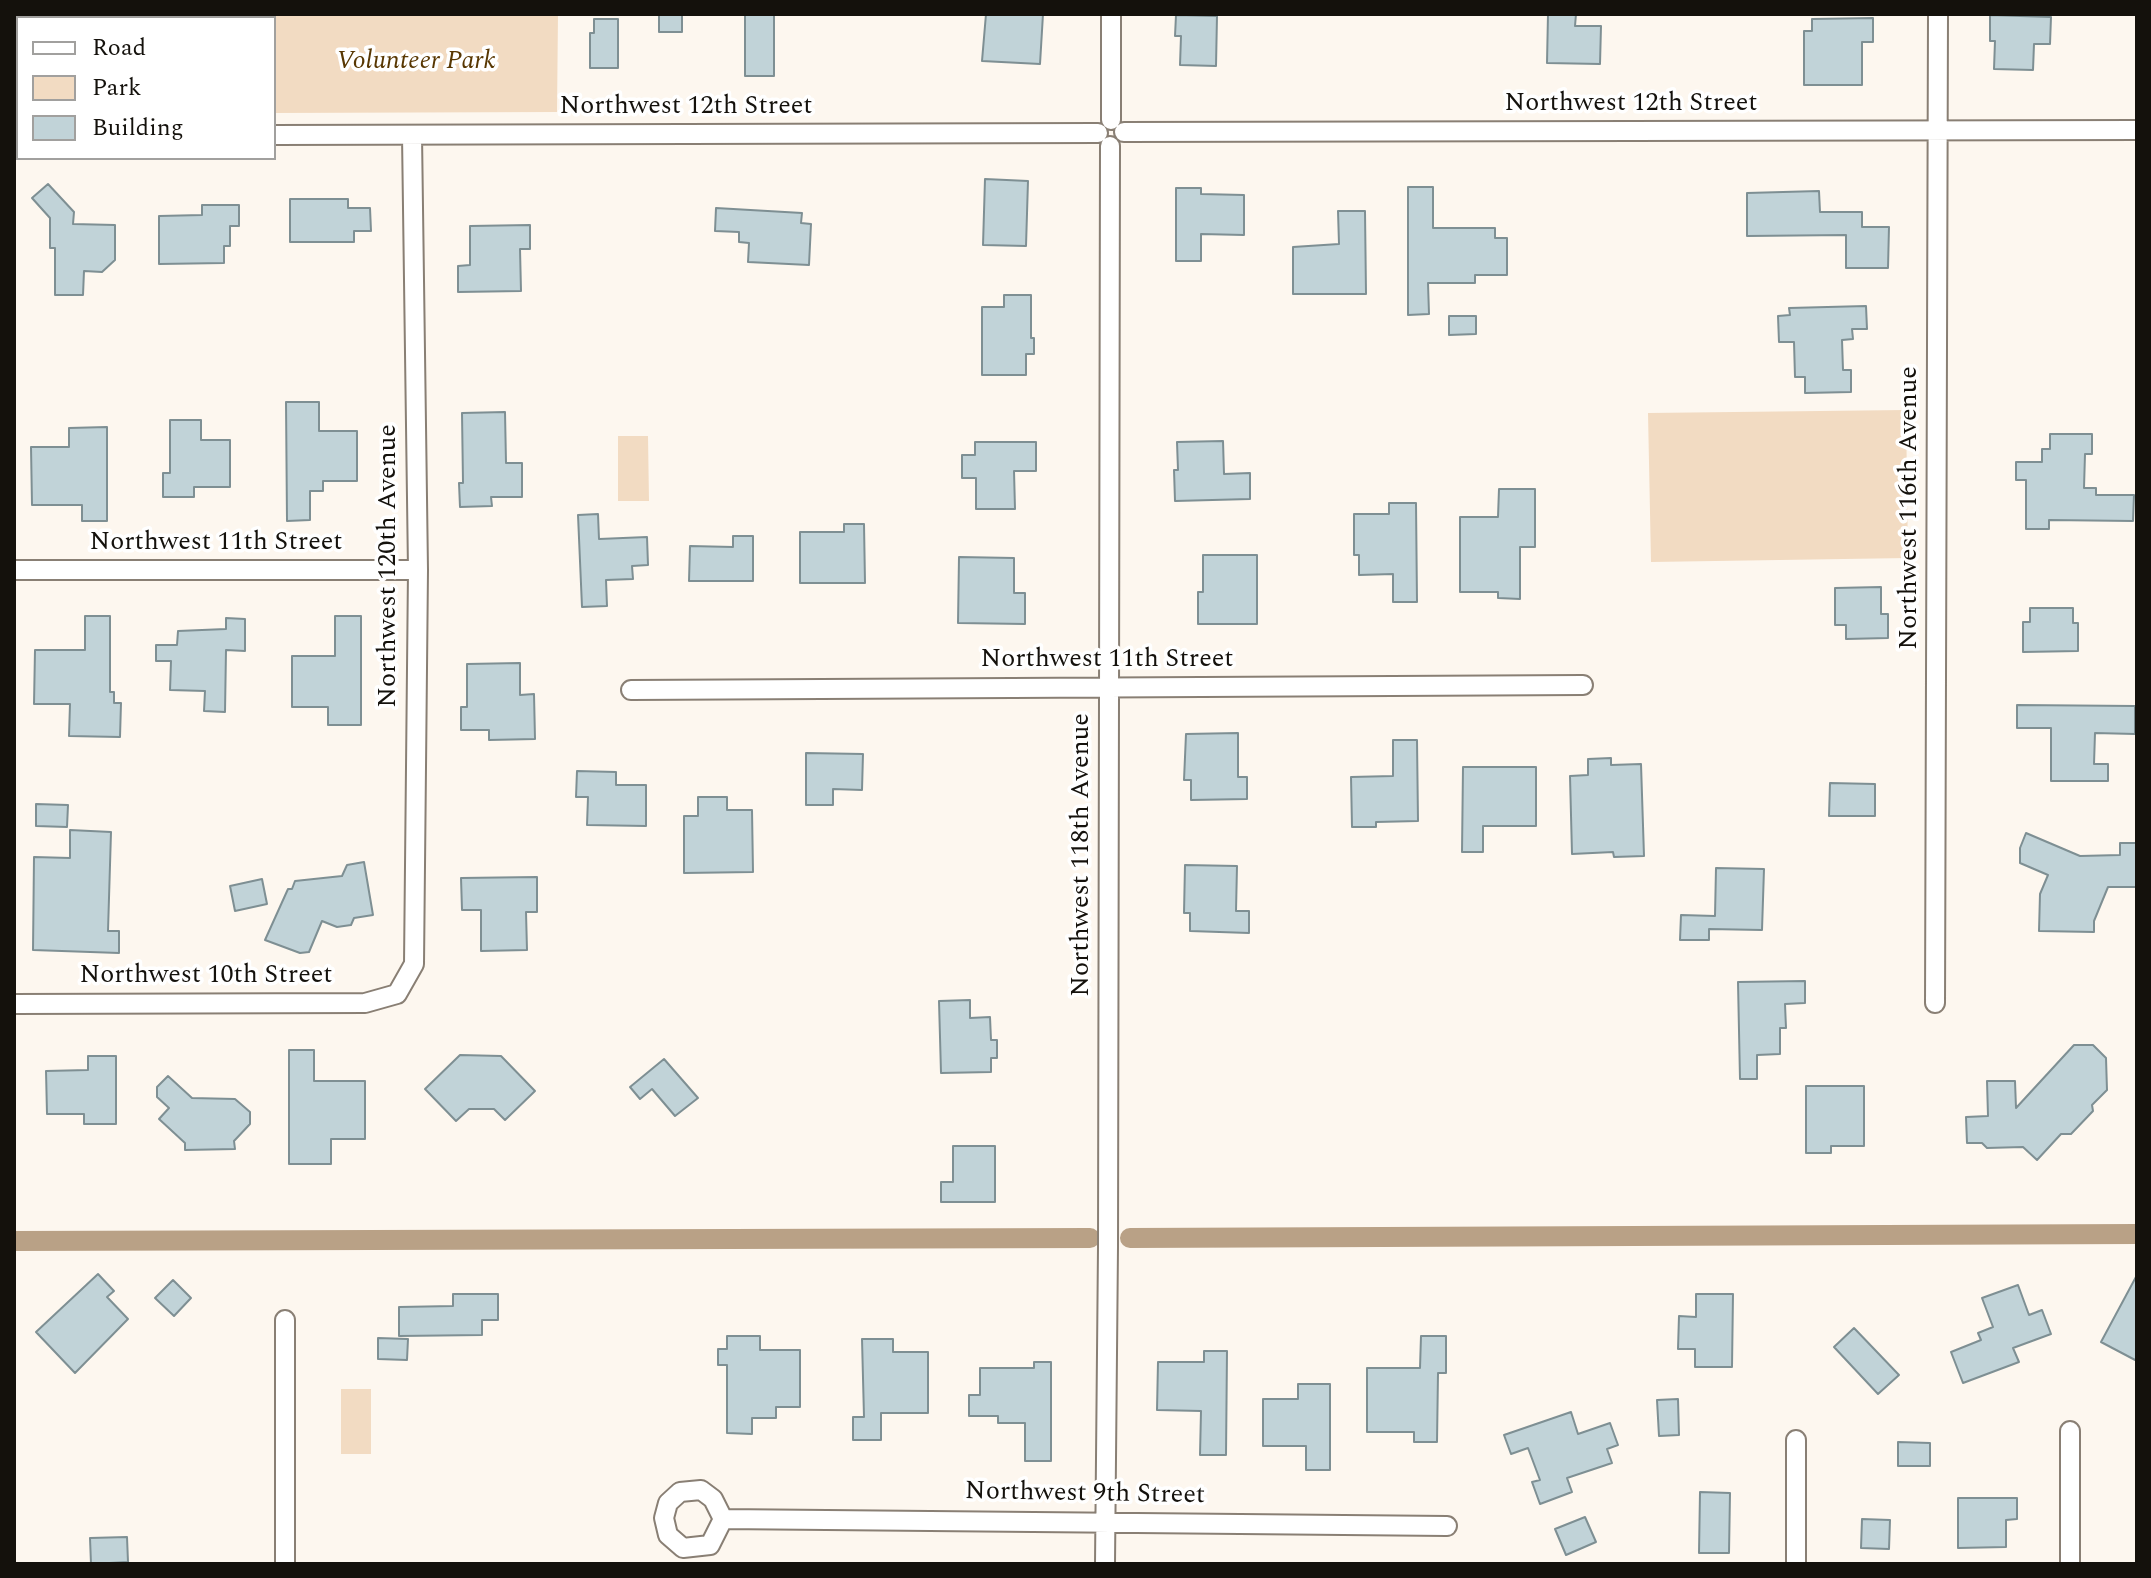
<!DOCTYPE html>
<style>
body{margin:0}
#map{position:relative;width:2151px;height:1578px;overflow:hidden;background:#fdf7ef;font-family:Spectral,serif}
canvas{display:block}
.frame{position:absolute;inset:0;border:16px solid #14110c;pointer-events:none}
.legend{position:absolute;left:16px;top:16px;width:260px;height:144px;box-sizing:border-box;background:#fff;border:2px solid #a1a09e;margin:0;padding:10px 14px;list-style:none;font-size:24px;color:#14110c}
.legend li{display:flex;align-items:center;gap:16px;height:40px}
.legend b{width:40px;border:2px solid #a1a09e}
</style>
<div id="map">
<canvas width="2151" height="1578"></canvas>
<div class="frame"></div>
<ul class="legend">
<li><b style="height:10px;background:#fff"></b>Road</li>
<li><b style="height:22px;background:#f2dbc2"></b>Park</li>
<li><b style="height:22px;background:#c1d3d8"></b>Building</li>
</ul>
</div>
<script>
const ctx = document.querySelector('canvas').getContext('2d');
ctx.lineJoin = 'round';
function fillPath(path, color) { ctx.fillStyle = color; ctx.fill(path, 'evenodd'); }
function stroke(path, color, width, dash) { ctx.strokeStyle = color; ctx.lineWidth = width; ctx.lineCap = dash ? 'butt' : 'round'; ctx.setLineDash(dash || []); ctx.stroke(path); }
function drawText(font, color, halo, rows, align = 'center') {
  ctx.font = font + ' Spectral,serif'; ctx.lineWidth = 7; ctx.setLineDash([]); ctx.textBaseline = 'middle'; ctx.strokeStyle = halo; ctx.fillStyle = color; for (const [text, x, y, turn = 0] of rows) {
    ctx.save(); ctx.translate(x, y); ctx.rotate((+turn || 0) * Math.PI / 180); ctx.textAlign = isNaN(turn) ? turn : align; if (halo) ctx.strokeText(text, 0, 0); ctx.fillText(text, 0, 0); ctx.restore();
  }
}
fillPath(new Path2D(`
 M 26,14 L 558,14 L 557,112 L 274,113 L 274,18 L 26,18 Z
 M 1906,410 L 1908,558 L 1651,562 L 1648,413 Z
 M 618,436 L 648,436 L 649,501 L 618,501 Z
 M 341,1389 L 371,1389 L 371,1454 L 341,1454 Z`), '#f2dbc2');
stroke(new Path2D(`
 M 1130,1238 L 2137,1234
 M 14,1241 L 1090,1238`), '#b9a186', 20);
const building = new Path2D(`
 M 659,14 L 682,14 L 682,32 L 659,32 Z
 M 745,14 L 774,14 L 774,76 L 745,76 Z
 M 986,14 L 1043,14 L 1040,64 L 982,61 Z
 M 1548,14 L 1576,14 L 1575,26 L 1601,26 L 1600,64 L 1547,63 Z
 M 1176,15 L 1217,16 L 1216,66 L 1180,65 L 1181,36 L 1175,36 Z
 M 1990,15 L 2051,17 L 2050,44 L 2034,44 L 2033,70 L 1994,69 L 1995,41 L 1990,41 Z
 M 1873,18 L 1873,42 L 1862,42 L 1862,85 L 1804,85 L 1804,31 L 1812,31 L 1812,19 Z
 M 594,19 L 618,19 L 618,68 L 590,68 L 590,33 L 594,33 Z
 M 985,179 L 1028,181 L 1026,246 L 983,245 Z
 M 48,184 L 74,212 L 73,224 L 115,225 L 115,260 L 102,272 L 84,271 L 83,295 L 55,295 L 55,248 L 50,248 L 50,218 L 32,198 Z
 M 1408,187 L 1433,187 L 1433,228 L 1495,228 L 1495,238 L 1507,238 L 1507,275 L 1475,275 L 1475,283 L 1428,283 L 1429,314 L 1408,315 Z
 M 1176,188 L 1201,188 L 1201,194 L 1244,195 L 1244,235 L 1201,234 L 1201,261 L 1176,261 Z
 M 1819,191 L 1820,212 L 1862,212 L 1862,227 L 1889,227 L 1888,268 L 1846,268 L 1846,235 L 1747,236 L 1747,193 Z
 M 290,199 L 348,199 L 348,208 L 370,208 L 371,231 L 354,231 L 354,242 L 290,242 Z
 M 202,205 L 239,205 L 239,226 L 230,226 L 230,246 L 224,246 L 224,263 L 159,264 L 159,216 L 202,215 Z
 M 716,208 L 802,213 L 801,223 L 811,224 L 809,265 L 748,262 L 749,243 L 739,242 L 739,232 L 715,231 Z
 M 1338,211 L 1365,211 L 1366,294 L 1293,294 L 1293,247 L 1339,244 Z
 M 530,225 L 530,249 L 520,249 L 521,291 L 458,292 L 458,266 L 470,265 L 470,226 Z
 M 1004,295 L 1031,295 L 1031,338 L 1034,338 L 1034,354 L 1026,354 L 1026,375 L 982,375 L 982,307 L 1004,307 Z
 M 1866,306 L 1867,329 L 1852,329 L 1853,339 L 1842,340 L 1843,370 L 1851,370 L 1851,392 L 1805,393 L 1805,377 L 1795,377 L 1794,342 L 1779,342 L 1778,316 L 1790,315 L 1789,308 Z
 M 1449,316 L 1476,316 L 1476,334 L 1449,335 Z
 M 286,402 L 319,402 L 319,431 L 357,431 L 357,481 L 323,481 L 323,491 L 310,491 L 310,520 L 287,521 Z
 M 505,412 L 506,463 L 522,463 L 522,497 L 491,497 L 492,506 L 460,507 L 459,483 L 463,483 L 462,413 Z
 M 170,420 L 201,420 L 201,440 L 230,440 L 230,487 L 194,487 L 194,497 L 163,497 L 163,473 L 170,473 Z
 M 107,427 L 107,521 L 82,521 L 82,505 L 32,505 L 31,447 L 69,447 L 69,428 Z
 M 2050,434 L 2092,434 L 2092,454 L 2085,454 L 2084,488 L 2096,488 L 2096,495 L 2134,495 L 2133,521 L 2049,520 L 2049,529 L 2026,529 L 2026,480 L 2016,480 L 2016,462 L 2042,462 L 2042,449 L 2050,449 Z
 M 1223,441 L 1224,474 L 1250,473 L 1250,499 L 1175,501 L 1174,470 L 1178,470 L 1177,442 Z
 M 975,442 L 1036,442 L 1036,471 L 1014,471 L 1015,509 L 976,509 L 976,478 L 962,478 L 962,455 L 975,455 Z
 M 1499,489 L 1535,489 L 1535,547 L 1520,547 L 1520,599 L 1498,598 L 1498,592 L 1460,592 L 1460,517 L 1498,517 Z
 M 1389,503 L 1416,503 L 1417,602 L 1393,602 L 1393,574 L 1359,575 L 1359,555 L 1354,555 L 1354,514 L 1389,514 Z
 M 598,514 L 599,539 L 647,537 L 648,565 L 632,566 L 633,579 L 606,580 L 607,606 L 582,607 L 578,515 Z
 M 844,524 L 864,524 L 865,583 L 800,583 L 800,532 L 844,532 Z
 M 733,536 L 753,536 L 753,581 L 689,581 L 690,546 L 733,547 Z
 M 1203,555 L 1257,555 L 1257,624 L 1198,624 L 1198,592 L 1203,592 Z
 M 959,557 L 1014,558 L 1014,593 L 1025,593 L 1025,624 L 958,623 Z
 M 1881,587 L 1881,614 L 1888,614 L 1888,638 L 1846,639 L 1846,625 L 1835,625 L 1835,588 Z
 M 2030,608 L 2073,608 L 2073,623 L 2078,623 L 2078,651 L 2023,652 L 2023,622 L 2030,622 Z
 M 85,616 L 110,616 L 110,692 L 114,692 L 114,703 L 121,703 L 120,737 L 69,736 L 70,704 L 34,704 L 35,650 L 85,650 Z
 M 335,616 L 361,616 L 361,725 L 328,725 L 328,707 L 292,707 L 292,656 L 335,656 Z
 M 226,618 L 245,619 L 245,651 L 226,650 L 225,712 L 204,711 L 205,691 L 170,690 L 171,661 L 156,661 L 156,645 L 177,645 L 178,631 L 226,629 Z
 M 520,663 L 520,695 L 534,694 L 535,739 L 489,740 L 489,730 L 461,730 L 461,707 L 467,707 L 467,664 Z
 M 2017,705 L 2135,706 L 2135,734 L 2095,733 L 2094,764 L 2108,764 L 2108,781 L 2051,781 L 2051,728 L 2017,728 Z
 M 1238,733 L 1238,777 L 1247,777 L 1247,799 L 1191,800 L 1191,780 L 1184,780 L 1186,734 Z
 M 1393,740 L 1417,740 L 1418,821 L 1376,822 L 1376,827 L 1352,827 L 1351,777 L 1393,776 Z
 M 806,753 L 863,754 L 862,790 L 833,789 L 833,805 L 806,805 Z
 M 1611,758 L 1611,765 L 1641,764 L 1644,856 L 1614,857 L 1613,852 L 1572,854 L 1570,776 L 1588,775 L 1588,759 Z
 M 1463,767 L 1536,767 L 1536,826 L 1483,826 L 1483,852 L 1462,852 Z
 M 577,771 L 616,772 L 616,785 L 646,785 L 646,826 L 587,825 L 588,797 L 576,797 Z
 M 1830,783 L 1875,784 L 1875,816 L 1829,816 Z
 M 698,797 L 727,797 L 727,810 L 752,810 L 753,872 L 684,873 L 684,816 L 698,816 Z
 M 36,804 L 68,805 L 67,827 L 36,826 Z
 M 70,830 L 111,832 L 108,931 L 119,931 L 119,953 L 33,950 L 34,857 L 70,858 Z
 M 2026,833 L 2080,856 L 2120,855 L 2120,843 L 2137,843 L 2137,887 L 2108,887 L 2094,921 L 2094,932 L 2039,931 L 2040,894 L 2048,875 L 2020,863 L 2020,848 Z
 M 364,862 L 373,915 L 354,918 L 351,925 L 337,927 L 322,921 L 309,952 L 300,953 L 265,940 L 288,889 L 292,889 L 295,881 L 342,876 L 347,865 Z
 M 1185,865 L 1237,866 L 1236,911 L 1249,911 L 1249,933 L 1190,931 L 1190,913 L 1184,913 Z
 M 1716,868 L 1764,869 L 1762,930 L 1709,929 L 1709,940 L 1680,940 L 1681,915 L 1715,916 Z
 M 537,877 L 537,912 L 526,912 L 527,950 L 481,951 L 481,910 L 462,910 L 461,878 Z
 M 262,879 L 267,904 L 235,911 L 230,886 Z
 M 1805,981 L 1805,1003 L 1785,1004 L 1786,1028 L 1780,1028 L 1780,1054 L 1757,1055 L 1757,1079 L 1740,1079 L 1738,982 Z
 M 970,1000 L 970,1018 L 990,1017 L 991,1040 L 997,1040 L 997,1058 L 991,1058 L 991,1072 L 941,1073 L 939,1001 Z
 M 2074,1045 L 2093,1045 L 2106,1058 L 2107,1090 L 2092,1105 L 2093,1111 L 2071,1134 L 2061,1134 L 2037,1160 L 2023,1147 L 1987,1148 L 1982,1143 L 1967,1143 L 1966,1117 L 1988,1116 L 1987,1081 L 2015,1081 L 2016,1108 Z
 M 289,1050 L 314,1050 L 314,1081 L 365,1081 L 365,1139 L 331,1139 L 331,1164 L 289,1164 Z
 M 460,1055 L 501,1056 L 535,1091 L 505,1120 L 494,1109 L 469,1109 L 456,1121 L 425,1089 Z
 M 88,1056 L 116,1056 L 116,1124 L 84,1124 L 84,1114 L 47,1114 L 46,1071 L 88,1070 Z
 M 664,1059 L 698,1098 L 675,1116 L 652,1089 L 640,1099 L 630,1087 Z
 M 168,1076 L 192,1098 L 235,1099 L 250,1112 L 250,1124 L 234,1141 L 235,1149 L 185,1150 L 185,1143 L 159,1119 L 169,1108 L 157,1097 L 157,1087 Z
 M 1806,1086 L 1864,1086 L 1864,1146 L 1831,1146 L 1831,1153 L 1806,1153 Z
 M 953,1146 L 995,1146 L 995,1202 L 941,1202 L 941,1182 L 953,1182 Z
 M 98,1274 L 114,1291 L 107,1297 L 128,1319 L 75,1373 L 36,1332 Z
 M 2137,1275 L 2137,1361 L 2101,1342 Z
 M 173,1280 L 191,1298 L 174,1316 L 155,1298 Z
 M 2018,1285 L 2029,1315 L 2042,1310 L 2051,1334 L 2013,1348 L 2019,1362 L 1963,1383 L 1951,1352 L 1981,1340 L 1978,1333 L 1993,1327 L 1982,1298 Z
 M 453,1294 L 498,1294 L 498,1320 L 482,1320 L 482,1335 L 399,1336 L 399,1307 L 453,1306 Z
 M 1696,1294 L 1733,1294 L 1732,1367 L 1695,1367 L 1695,1349 L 1678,1349 L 1679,1316 L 1696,1317 Z
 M 1854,1328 L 1899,1375 L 1878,1394 L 1834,1347 Z
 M 727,1336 L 760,1336 L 760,1350 L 800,1350 L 800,1407 L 776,1407 L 776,1418 L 752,1418 L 752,1434 L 727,1433 L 727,1365 L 718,1365 L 718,1349 L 727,1349 Z
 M 1421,1336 L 1446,1336 L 1446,1373 L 1438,1373 L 1437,1442 L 1414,1442 L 1414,1432 L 1367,1432 L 1367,1368 L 1420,1368 Z
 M 378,1338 L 408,1339 L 407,1360 L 378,1359 Z
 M 862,1339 L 893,1339 L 893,1352 L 928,1352 L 928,1413 L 881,1413 L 881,1440 L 853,1440 L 853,1417 L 864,1417 Z
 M 1204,1351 L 1227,1351 L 1226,1455 L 1200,1455 L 1201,1411 L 1157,1410 L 1158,1362 L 1204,1362 Z
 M 1034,1362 L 1051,1362 L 1051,1461 L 1025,1461 L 1025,1423 L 998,1423 L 998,1416 L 969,1416 L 969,1395 L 980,1395 L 980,1368 L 1034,1368 Z
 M 1298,1384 L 1330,1384 L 1330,1470 L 1306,1470 L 1306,1446 L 1263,1446 L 1263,1399 L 1298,1399 Z
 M 1678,1399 L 1679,1435 L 1659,1436 L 1657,1400 Z
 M 1571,1412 L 1578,1434 L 1610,1423 L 1618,1445 L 1607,1449 L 1612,1463 L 1567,1478 L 1572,1492 L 1540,1504 L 1532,1482 L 1540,1480 L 1528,1448 L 1511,1454 L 1504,1435 Z
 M 1898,1442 L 1930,1443 L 1930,1466 L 1898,1466 Z
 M 1700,1492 L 1730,1493 L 1729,1553 L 1699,1553 Z
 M 1958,1498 L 2017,1498 L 2017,1519 L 2006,1520 L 2006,1547 L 1958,1548 Z
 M 1585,1517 L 1596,1542 L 1566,1555 L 1555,1529 Z
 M 1862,1519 L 1890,1520 L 1889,1549 L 1861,1548 Z
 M 127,1537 L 128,1562 L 91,1564 L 90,1538 Z`);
fillPath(building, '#c1d3d8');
stroke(building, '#7e8f93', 2);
const minor = new Path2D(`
 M 1111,120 L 1111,14
 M 1124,132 L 2137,130
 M 274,135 L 1098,133
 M 14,136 L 18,136
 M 14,570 L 418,570
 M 631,690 L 1583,685
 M 1935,1003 L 1938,14
 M 14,1004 L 365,1003 L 397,994 L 414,964 L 418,570 L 412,135
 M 285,1320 L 285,1564
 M 723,1519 L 710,1545 L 683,1548 L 668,1535 L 664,1518 L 668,1503 L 680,1492 L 701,1490 L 713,1499 L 723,1519 L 1447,1526
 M 1105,1564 L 1108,1247 L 1110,146
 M 1796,1564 L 1796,1440
 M 2070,1564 L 2070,1431`);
stroke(minor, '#897f74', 22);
stroke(minor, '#fff', 18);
drawText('italic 26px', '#583702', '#fff', [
 ["Volunteer Park",416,63]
]);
drawText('26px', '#14110c', '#fff', [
 ["Northwest 12th Street",1631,105],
 ["Northwest 12th Street",686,108],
 ["Northwest 116th Avenue",1911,508,-90],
 ["Northwest 11th Street",216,544],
 ["Northwest 120th Avenue",390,566,-90],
 ["Northwest 11th Street",1107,661],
 ["Northwest 118th Avenue",1083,855,-90],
 ["Northwest 10th Street",206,977],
 ["Northwest 9th Street",1085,1495,1]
]);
</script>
